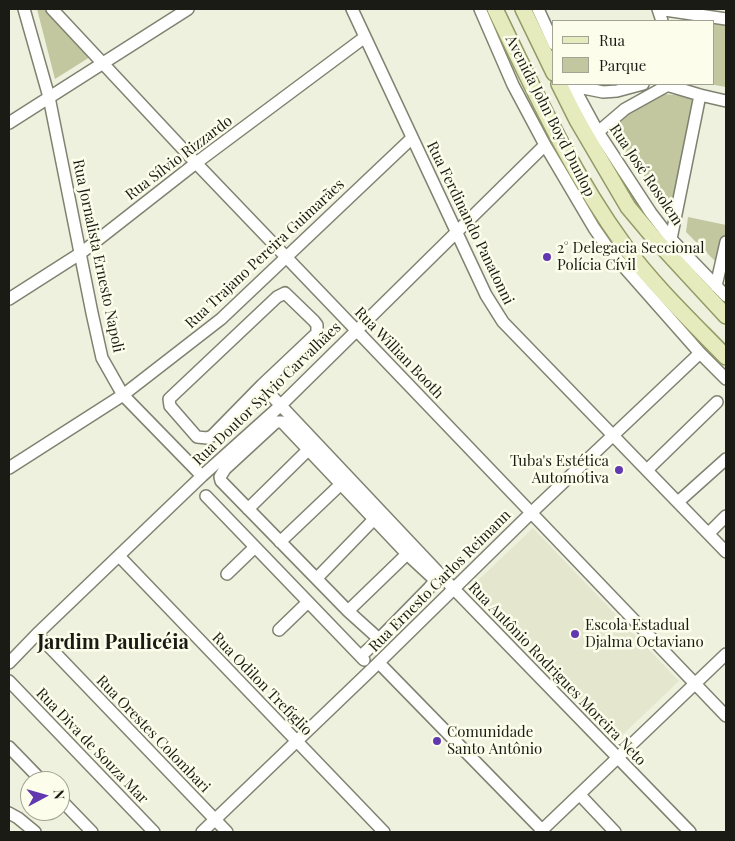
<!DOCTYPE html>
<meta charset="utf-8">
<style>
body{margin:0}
#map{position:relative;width:735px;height:841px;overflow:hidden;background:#eef1de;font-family:"Playfair Display",serif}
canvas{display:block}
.frame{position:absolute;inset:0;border:10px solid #1a1b14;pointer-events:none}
.legend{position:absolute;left:552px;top:20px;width:162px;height:65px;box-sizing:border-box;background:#fcfeeb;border:1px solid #a2a395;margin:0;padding:6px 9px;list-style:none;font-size:15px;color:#1a1b14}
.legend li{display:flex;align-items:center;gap:10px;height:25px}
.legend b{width:25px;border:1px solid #a2a395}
.north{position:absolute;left:20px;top:771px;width:50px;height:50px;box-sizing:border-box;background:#fcfeeb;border:1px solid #a2a395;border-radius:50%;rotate:84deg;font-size:14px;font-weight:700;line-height:20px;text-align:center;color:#1a1b14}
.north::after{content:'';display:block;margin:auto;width:18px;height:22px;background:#6138b0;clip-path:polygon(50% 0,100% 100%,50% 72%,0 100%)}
</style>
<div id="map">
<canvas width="735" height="841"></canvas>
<div class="frame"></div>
<ul class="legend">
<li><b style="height:6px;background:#e6ebbe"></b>Rua</li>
<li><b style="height:14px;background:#c2c79f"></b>Parque</li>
</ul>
<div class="north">N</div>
</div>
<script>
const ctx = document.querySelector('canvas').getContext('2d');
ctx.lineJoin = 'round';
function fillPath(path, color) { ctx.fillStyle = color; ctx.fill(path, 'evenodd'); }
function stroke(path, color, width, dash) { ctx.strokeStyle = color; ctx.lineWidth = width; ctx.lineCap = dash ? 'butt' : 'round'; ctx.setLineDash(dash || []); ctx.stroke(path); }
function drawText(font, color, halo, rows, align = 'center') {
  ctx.font = font + ' "Playfair Display",serif'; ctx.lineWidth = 5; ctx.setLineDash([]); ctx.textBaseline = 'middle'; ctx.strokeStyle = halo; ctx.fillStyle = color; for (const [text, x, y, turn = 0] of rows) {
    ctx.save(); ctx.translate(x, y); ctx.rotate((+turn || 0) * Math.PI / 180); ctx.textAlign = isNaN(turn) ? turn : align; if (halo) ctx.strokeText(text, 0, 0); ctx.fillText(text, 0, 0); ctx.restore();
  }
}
fillPath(new Path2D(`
 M 533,528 L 679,681 L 617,740 L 471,587 Z`), '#e4e7cd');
fillPath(new Path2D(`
 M 37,9 L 47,9 L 90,57 L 55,79 Z
 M 714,23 L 726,25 L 726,87 L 709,84 L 714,84 Z
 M 664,94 L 695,97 L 674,213 L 614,139 L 622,116 L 634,108 Z
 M 688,217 L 726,225 L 726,248 L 722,268 L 686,232 Z`), '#c2c79f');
const minor = new Path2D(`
 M 24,9 L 49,97 L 92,313 L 102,358 L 123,395 L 202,476
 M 52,9 L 196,163 L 726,716
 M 352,9 L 486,295 L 503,322 L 726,552
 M 480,9 L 513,85 L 545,145 L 594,228 L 610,251 L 700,353 L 726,379
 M 538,9 L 554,44
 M 658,9 L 726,19
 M 658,9 L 662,21
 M 572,84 L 598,132 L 651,213 L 671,239 L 726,296
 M 663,84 L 700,95 L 726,101
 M 573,86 L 603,92 L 617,91 L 643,84
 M 9,123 L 188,9
 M 598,132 L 625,109 L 670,84
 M 671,239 L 700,95
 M 716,286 L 726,242
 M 285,293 L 314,321 L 317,325 L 317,333 L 262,385 L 212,436 L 207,438 L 197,437 L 170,406 L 169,399 L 277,297 Z
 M 9,299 L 81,253 L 196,163 L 365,37
 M 269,393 L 453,588 L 690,832
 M 9,468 L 123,395 L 221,319 L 412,138
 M 647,470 L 717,402
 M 206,496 L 364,660
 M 678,502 L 726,459
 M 248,509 L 308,450
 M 709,533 L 726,516
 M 280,542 L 341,484
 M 119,556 L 384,832
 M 227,574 L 255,547
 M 317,578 L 380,513
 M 348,611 L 407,554
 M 279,630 L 308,602
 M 37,634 L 227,832
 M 361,656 L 379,639 L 348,611 L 221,481 L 220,477 L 225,469 L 276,422 L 282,422 L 407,554 L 434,579 L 434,582 L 429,588 L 379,639
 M 9,663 L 37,634 L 202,476 L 280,406 L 545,145
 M 379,663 L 544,832
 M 9,681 L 154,832
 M 9,747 L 42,781
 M 580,795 L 615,832
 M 60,799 L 92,832
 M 9,813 L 18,818 L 35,832
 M 202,832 L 373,668 L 531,513 L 700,353
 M 540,832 L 726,654`);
const major = new Path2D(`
 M 495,9 C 534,90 571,172 624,245 C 653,285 691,321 726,357
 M 523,9 L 554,73
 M 559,84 L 577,120 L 628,207 L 654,238 L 726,316`);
stroke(minor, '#808271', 14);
stroke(major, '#949a66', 18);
stroke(minor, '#fff', 11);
stroke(major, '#e6ebbe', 15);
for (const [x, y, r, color] of [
 [547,257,5,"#6138b0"],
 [619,470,5,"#6138b0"],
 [575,634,5,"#6138b0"],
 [437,741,5,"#6138b0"]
]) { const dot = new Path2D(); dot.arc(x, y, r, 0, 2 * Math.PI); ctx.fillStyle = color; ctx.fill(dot); stroke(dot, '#fcfeeb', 2); }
drawText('15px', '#1a1b14', '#fcfeeb', [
 ["Avenida John Boyd Dunlop",550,116,63],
 ["Rua Sílvio Rizzardo",179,158,-37],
 ["Rua José Rosolem",646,175,56],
 ["Rua Ferdinando Panatonni",470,223,64],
 ["Rua Trajano Pereira Guimarães",265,254,-43],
 ["Rua Jornalista Ernesto Napoli",98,256,78],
 ["Rua Willian Booth",399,353,46],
 ["Rua Doutor Sylvio Carvalhães",267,394,-44],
 ["Rua Ernesto Carlos Reimann",440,581,-45],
 ["Rua Antônio Rodrigues Moreira Neto",557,674,46],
 ["Rua Odilon Trefíglio",262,684,46],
 ["Rua Orestes Colombari",153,734,46],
 ["Rua Diva de Souza Mar",92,746,46]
]);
drawText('15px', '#1a1b14', '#fcfeeb', [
 ["2° Delegacia Seccional",557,248],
 ["Polícia Cívil",557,265],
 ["Tuba's Estética",609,461,"right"],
 ["Automotiva",609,478,"right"],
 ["Escola Estadual",585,625],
 ["Djalma Octaviano",585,642],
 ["Comunidade",447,732],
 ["Santo Antônio",447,749]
], 'left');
drawText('bold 20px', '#1a1b14', '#fcfeeb', [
 ["Jardim Paulicéia",113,643]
]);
</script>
